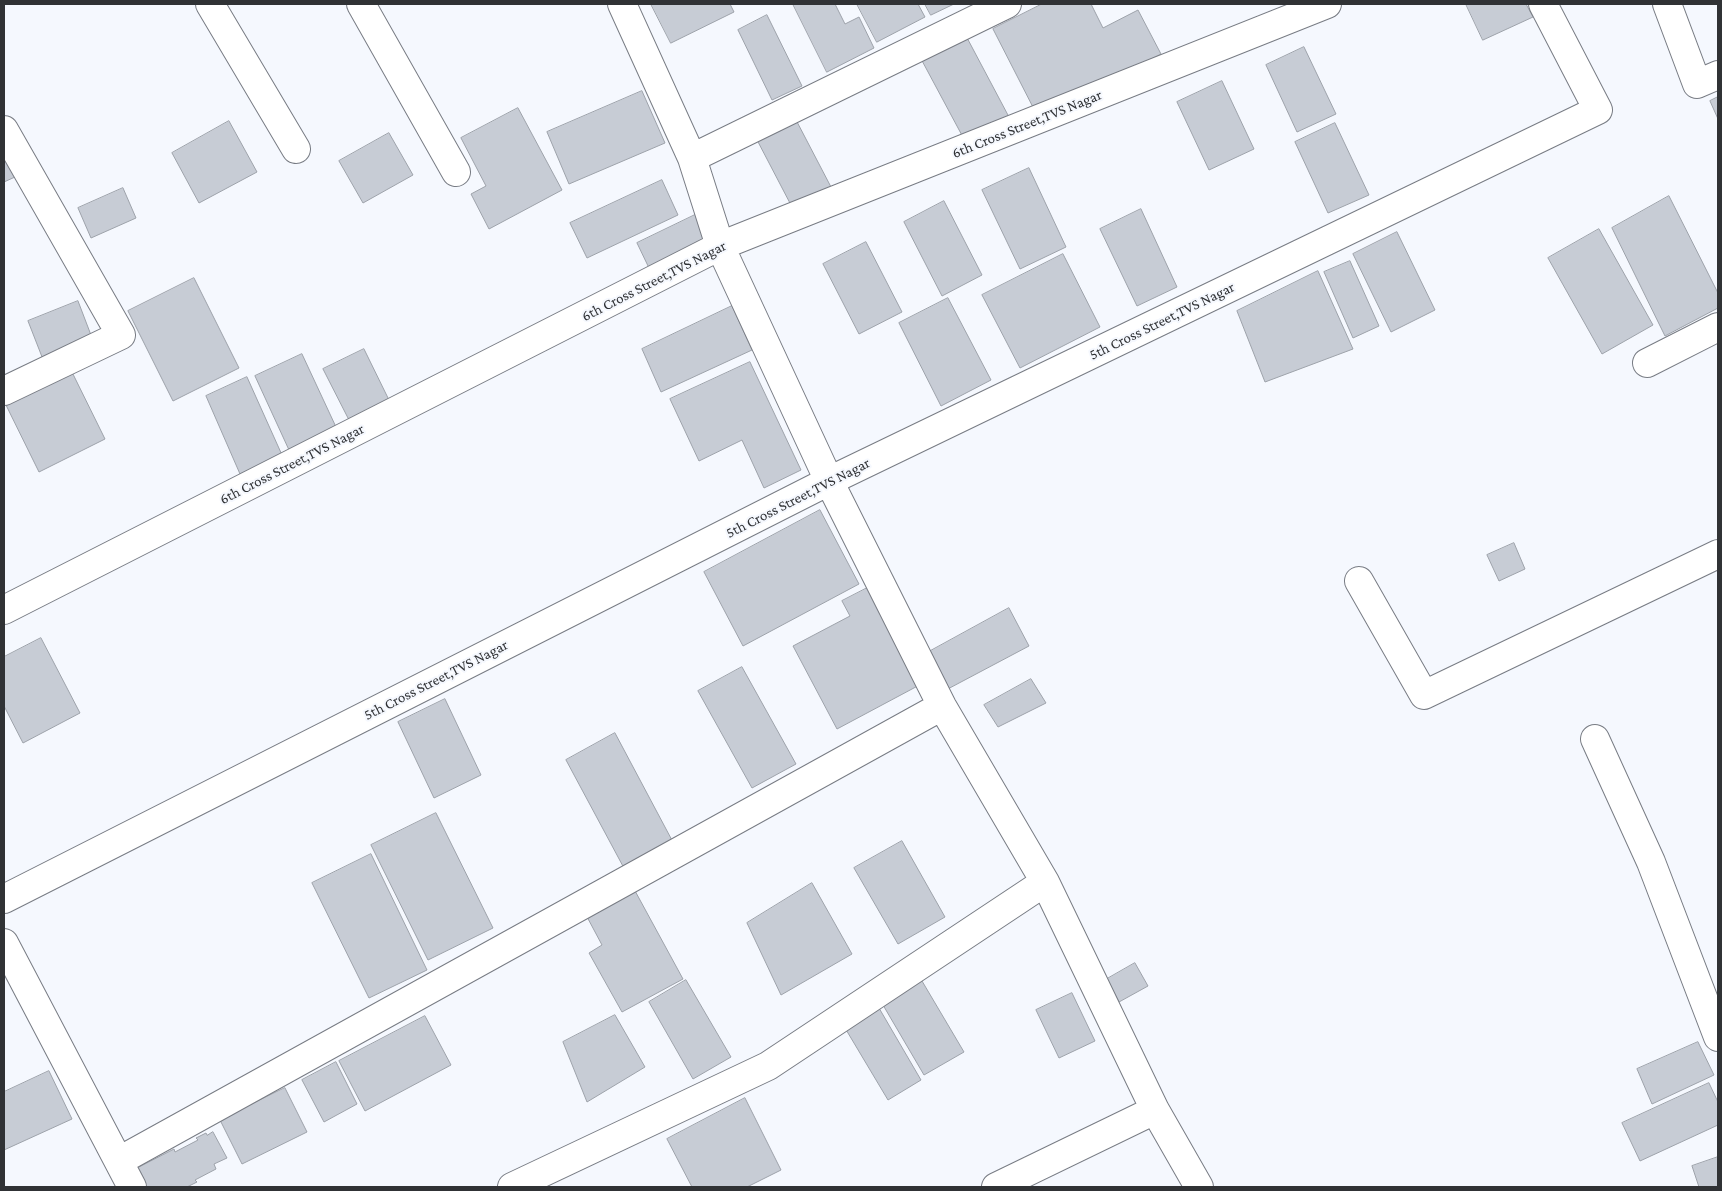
<!DOCTYPE html>
<style>
body{margin:0}
#map{position:relative;width:1722px;height:1191px;overflow:hidden;background:#f5f8fe;font-family:"Crimson Pro",serif}
canvas{display:block}
.frame{position:absolute;inset:0;border:5px solid #303235;pointer-events:none}
</style>
<div id="map">
<canvas width="1722" height="1191"></canvas>
<div class="frame"></div>
</div>
<script>
const ctx = document.querySelector('canvas').getContext('2d');
ctx.lineJoin = 'round';
function fillPath(path, color) { ctx.fillStyle = color; ctx.fill(path, 'evenodd'); }
function stroke(path, color, width, dash) { ctx.strokeStyle = color; ctx.lineWidth = width; ctx.lineCap = dash ? 'butt' : 'round'; ctx.setLineDash(dash || []); ctx.stroke(path); }
function drawText(font, color, halo, rows, align = 'center') {
  ctx.font = font + ' "Crimson Pro",serif'; ctx.lineWidth = 4; ctx.setLineDash([]); ctx.textBaseline = 'middle'; ctx.strokeStyle = halo; ctx.fillStyle = color; for (const [text, x, y, turn = 0] of rows) {
    ctx.save(); ctx.translate(x, y); ctx.rotate((+turn || 0) * Math.PI / 180); ctx.textAlign = isNaN(turn) ? turn : align; if (halo) ctx.strokeText(text, 0, 0); ctx.fillText(text, 0, 0); ctx.restore();
  }
}
const building = new Path2D(`
 M 651,4 L 730,4 L 734,12 L 671,43 Z
 M 793,4 L 835,4 L 845,24 L 859,17 L 874,48 L 827,72 Z
 M 857,4 L 918,4 L 925,17 L 877,42 Z
 M 925,4 L 954,4 L 931,15 Z
 M 1042,4 L 1091,4 L 1103,28 L 1138,10 L 1161,54 L 1038,117 L 993,29 Z
 M 1466,4 L 1526,4 L 1533,17 L 1483,40 Z
 M 767,15 L 802,86 L 772,100 L 738,30 Z
 M 965,34 L 1009,117 L 965,141 L 920,57 Z
 M 1304,47 L 1336,114 L 1297,132 L 1266,65 Z
 M 1222,81 L 1254,149 L 1209,170 L 1177,102 Z
 M 642,91 L 665,143 L 569,184 L 547,132 Z
 M 1718,97 L 1718,119 L 1710,101 Z
 M 518,108 L 562,190 L 489,229 L 471,194 L 486,186 L 461,138 Z
 M 795,118 L 831,187 L 792,207 L 756,138 Z
 M 229,121 L 257,172 L 199,203 L 172,153 Z
 M 1335,123 L 1369,195 L 1328,213 L 1295,142 Z
 M 389,133 L 413,175 L 363,203 L 339,161 Z
 M 4,155 L 15,177 L 4,182 Z
 M 1029,168 L 1066,247 L 1020,269 L 982,190 Z
 M 662,180 L 678,215 L 587,258 L 570,223 Z
 M 123,188 L 136,218 L 91,238 L 78,208 Z
 M 1669,196 L 1718,293 L 1718,308 L 1665,336 L 1612,228 Z
 M 944,201 L 982,275 L 942,296 L 904,222 Z
 M 1141,209 L 1177,287 L 1137,306 L 1100,229 Z
 M 697,214 L 709,238 L 649,268 L 637,243 Z
 M 1599,229 L 1653,325 L 1602,354 L 1548,258 Z
 M 1397,232 L 1435,310 L 1391,332 L 1353,254 Z
 M 866,242 L 902,312 L 859,334 L 823,264 Z
 M 1063,254 L 1100,327 L 1020,368 L 982,295 Z
 M 1350,261 L 1379,326 L 1353,338 L 1324,272 Z
 M 1318,271 L 1353,349 L 1265,382 L 1237,311 Z
 M 194,278 L 239,368 L 173,401 L 128,311 Z
 M 948,298 L 991,380 L 941,406 L 899,323 Z
 M 78,301 L 94,343 L 44,362 L 28,321 Z
 M 732,306 L 752,350 L 661,392 L 642,349 Z
 M 364,349 L 389,400 L 349,420 L 323,369 Z
 M 302,354 L 336,427 L 289,450 L 255,376 Z
 M 750,362 L 801,470 L 764,488 L 742,440 L 699,461 L 670,399 Z
 M 69,366 L 105,439 L 39,472 L 4,401 Z
 M 247,377 L 282,455 L 240,474 L 206,396 Z
 M 820,510 L 859,584 L 743,646 L 704,572 Z
 M 1514,543 L 1525,569 L 1499,581 L 1487,555 Z
 M 875,584 L 927,681 L 837,729 L 793,646 L 850,616 L 842,601 Z
 M 1009,608 L 1029,646 L 944,691 L 925,654 Z
 M 41,638 L 80,713 L 23,743 L 4,706 L 4,657 Z
 M 742,667 L 796,764 L 752,788 L 698,691 Z
 M 1031,679 L 1046,703 L 998,727 L 984,705 Z
 M 445,699 L 481,775 L 434,798 L 398,722 Z
 M 615,733 L 674,844 L 625,870 L 566,760 Z
 M 436,813 L 493,928 L 428,960 L 371,845 Z
 M 902,841 L 945,917 L 898,944 L 854,868 Z
 M 371,854 L 427,970 L 369,998 L 312,883 Z
 M 812,883 L 852,954 L 781,995 L 747,923 Z
 M 634,889 L 683,979 L 622,1012 L 589,953 L 602,945 L 586,915 Z
 M 1135,963 L 1148,986 L 1119,1002 L 1107,979 Z
 M 686,980 L 731,1057 L 693,1079 L 649,1002 Z
 M 922,981 L 964,1052 L 924,1075 L 883,1005 Z
 M 1072,993 L 1095,1041 L 1059,1058 L 1036,1010 Z
 M 879,1008 L 921,1080 L 888,1100 L 845,1028 Z
 M 615,1015 L 645,1067 L 587,1102 L 563,1042 Z
 M 425,1016 L 451,1065 L 365,1111 L 339,1061 Z
 M 1698,1042 L 1714,1075 L 1652,1104 L 1637,1069 Z
 M 336,1062 L 357,1104 L 324,1122 L 302,1080 Z
 M 49,1071 L 72,1119 L 4,1150 L 4,1092 Z
 M 1709,1083 L 1718,1102 L 1718,1125 L 1640,1161 L 1622,1123 Z
 M 285,1088 L 307,1132 L 242,1164 L 220,1120 Z
 M 745,1098 L 781,1170 L 747,1187 L 692,1187 L 667,1139 Z
 M 213,1132 L 227,1158 L 214,1164 L 216,1169 L 195,1180 L 197,1182 L 187,1187 L 133,1187 L 137,1168 L 174,1149 L 175,1152 L 198,1140 L 196,1138 L 206,1133 L 207,1135 Z
 M 1718,1157 L 1718,1187 L 1699,1187 L 1692,1166 Z`);
fillPath(building, '#c7ccd5');
stroke(building, '#9da2aa', 1);
const street = new Path2D(`
 M 210,4 L 296,149
 M 361,4 L 456,172
 M 622,4 L 692,158 L 720,246 L 829,481 L 942,706 L 1045,882 L 1155,1110 L 1199,1187
 M 1667,4 L 1697,84 L 1718,75
 M 4,130 L 121,335 L 4,391
 M 692,158 L 1007,4
 M 1647,363 L 1718,327
 M 1359,581 L 1424,695 L 1718,554
 M 4,610 L 720,246 L 1327,4
 M 1595,739 L 1651,862 L 1718,1037
 M 4,899 L 829,481 L 1598,110 L 1543,4
 M 4,943 L 132,1187
 M 119,1161 L 942,706
 M 512,1187 L 768,1066 L 1045,882
 M 996,1187 L 1155,1110`);
stroke(street, '#787c84', 30);
stroke(street, '#fff', 28);
drawText('15px', '#303235', '#f5f8fe', [
 ["6th Cross Street,TVS Nagar",1027,124,-22],
 ["6th Cross Street,TVS Nagar",654,281,-27],
 ["5th Cross Street,TVS Nagar",1162,321,-26],
 ["6th Cross Street,TVS Nagar",292,464,-27],
 ["5th Cross Street,TVS Nagar",798,498,-27],
 ["5th Cross Street,TVS Nagar",436,680,-27]
]);
</script>
